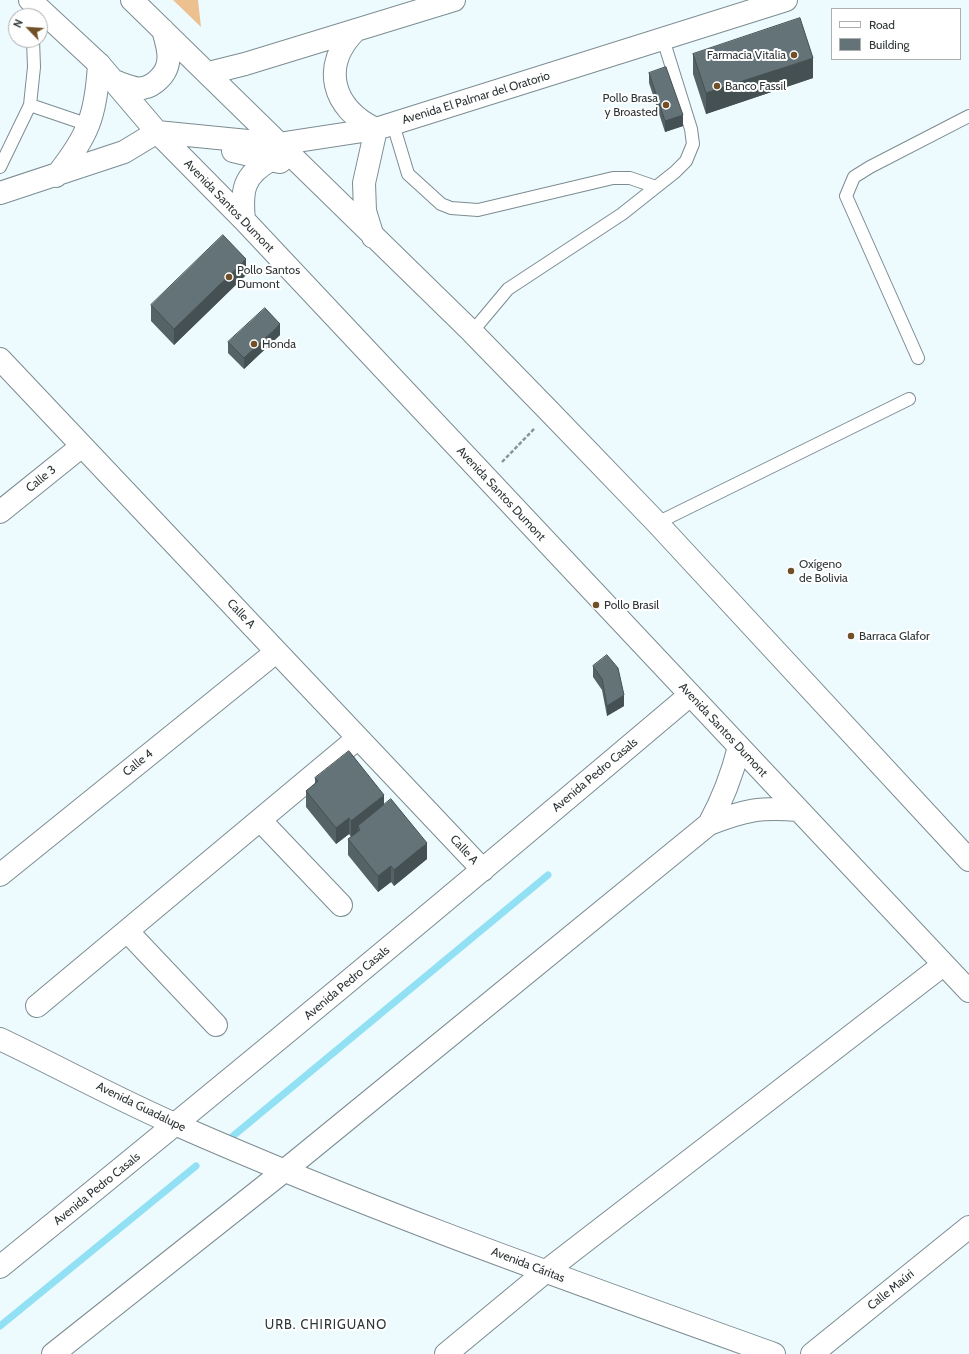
<!DOCTYPE html>
<meta charset="utf-8">
<style>
body{margin:0}
#map{position:relative;width:969px;height:1354px;overflow:hidden;background:#edfbff;font-family:Cabin,sans-serif}
canvas{display:block}
.legend{position:absolute;left:831px;top:8px;width:130px;height:52px;box-sizing:border-box;background:#fff;border:1px solid #acafaf;margin:0;padding:5px 7px;list-style:none;font-size:12px;color:#2f3637}
.legend li{display:flex;align-items:center;gap:8px;height:20px}
.legend b{width:20px;border:1px solid #acafaf}
.north{position:absolute;left:8px;top:8px;width:40px;height:40px;box-sizing:border-box;background:#fff;border:1px solid #acafaf;border-radius:50%;rotate:295deg;font-size:11px;font-weight:700;line-height:16px;text-align:center;color:#2f3637}
.north::after{content:'';display:block;margin:auto;width:14px;height:18px;background:#714f27;clip-path:polygon(50% 0,100% 100%,50% 72%,0 100%)}
</style>
<div id="map">
<canvas width="969" height="1354"></canvas>
<ul class="legend">
<li><b style="height:5px;background:#fff"></b>Road</li>
<li><b style="height:11px;background:#637377"></b>Building</li>
</ul>
<div class="north">N</div>
</div>
<script>
const ctx = document.querySelector('canvas').getContext('2d');
ctx.lineJoin = 'round';
function fillPath(path, color) { ctx.fillStyle = color; ctx.fill(path, 'evenodd'); }
function stroke(path, color, width, dash) { ctx.strokeStyle = color; ctx.lineWidth = width; ctx.lineCap = dash ? 'butt' : 'round'; ctx.setLineDash(dash || []); ctx.stroke(path); }
function drawText(font, color, halo, rows, align = 'center') {
  ctx.font = font + ' Cabin,sans-serif'; ctx.lineWidth = 4; ctx.setLineDash([]); ctx.textBaseline = 'middle'; ctx.strokeStyle = halo; ctx.fillStyle = color; for (const [text, x, y, turn = 0] of rows) {
    ctx.save(); ctx.translate(x, y); ctx.rotate((+turn || 0) * Math.PI / 180); ctx.textAlign = isNaN(turn) ? turn : align; if (halo) ctx.strokeText(text, 0, 0); ctx.fillText(text, 0, 0); ctx.restore();
  }
}
fillPath(new Path2D(`
 M 173,0 L 198,0 L 201,27 Z`), '#edc090');
stroke(new Path2D(`
 M 233,1136 L 548,875
 M 0,1326 L 196,1166`), '#92e0f3', 7);
const lane = new Path2D(`
 M 30,105 L 89,125
 M 393,124 L 408,174 L 441,204 L 451,208 L 478,210 L 613,178 L 630,178 L 656,187
 M 0,167 L 30,105 L 34,67 L 33,40
 M 472,332 L 508,289 L 622,214 L 675,172 L 686,161 L 693,144 L 691,129 L 663,39
 M 918,358 L 846,196 L 854,177 L 870,167 L 969,116
 M 657,523 L 909,399`);
const street = new Path2D(`
 M 56,176 C 88,136 96,116 99,64
 M 0,193 L 124,152 L 157,132
 M 0,359 L 483,870
 M 0,512 L 82,446
 M 260,820 L 341,905
 M 0,875 L 276,652
 M 127,931 L 216,1025
 M 37,1006 L 358,738
 M 0,1039 C 59,1067 117,1099 177,1125 C 372,1211 574,1282 774,1354
 M 0,1267 C 232,1079 462,888 690,695
 M 446,1354 L 545,1272 L 943,965
 M 812,1354 L 969,1227`);
const secondary = new Path2D(`
 M 30,0 L 99,64 L 157,132 L 244,220 L 969,991
 M 132,0 L 472,332 L 550,412 L 657,523 L 969,860
 M 356,30 C 320,65 332,109 376,129 L 364,183 L 365,211 L 373,237
 M 209,73 L 245,64 L 454,0
 M 114,81 C 123,84 134,90 143,88 C 149,87 155,83 159,79 C 174,65 168,47 163,30
 M 157,132 L 278,144 L 376,129 L 786,0
 M 233,151 L 271,160
 M 244,220 C 241,191 243,175 271,160 L 280,162
 M 709,824 C 723,799 732,775 739,747
 M 53,1354 L 284,1171 L 709,824 C 745,810 760,807 798,810`);
stroke(lane, '#7c8c91', 14);
stroke(street, '#7c8c91', 24);
stroke(secondary, '#7c8c91', 24);
stroke(new Path2D(`
 M 502,462 L 535,428`), '#8b9598', 2.5, [4, 2]);
stroke(lane, '#fff', 12);
stroke(street, '#fff', 22);
stroke(secondary, '#fff', 22);
fillPath(new Path2D(`
 M 693,54 L 813,78 L 706,114 L 693,74 Z
 M 649,73 L 683,126 L 665,132 L 649,83 Z
 M 246,275 L 174,345 L 151,321 L 151,305 Z
 M 280,335 L 244,369 L 228,353 L 228,342 Z
 M 593,666 L 624,706 L 607,716 L 602,690 L 593,677 Z
 M 315,778 L 384,804 L 427,859 L 394,886 L 391,882 L 378,892 L 348,855 L 348,839 L 351,837 L 349,834 L 336,844 L 306,807 L 306,791 L 315,784 Z`), '#556366');
fillPath(new Path2D(`
 M 813,58 L 813,78 L 706,114 L 706,93 Z
 M 683,115 L 683,126 L 665,132 L 665,121 Z
 M 246,259 L 246,275 L 174,345 L 174,329 Z
 M 280,324 L 280,335 L 244,369 L 244,358 Z
 M 624,695 L 624,706 L 607,716 L 607,706 Z
 M 384,795 L 384,811 L 358,826 L 358,832 L 351,837 L 351,821 Z
 M 349,818 L 349,834 L 336,844 L 336,828 Z
 M 427,843 L 427,859 L 394,886 L 394,870 Z
 M 391,866 L 391,882 L 378,892 L 378,876 Z`), '#455053');
const building = new Path2D(`
 M 800,18 L 813,58 L 706,93 L 693,54 Z
 M 666,67 L 683,115 L 665,121 L 649,73 Z
 M 223,235 L 246,259 L 174,329 L 151,305 Z
 M 265,308 L 280,324 L 244,358 L 228,342 Z
 M 607,655 L 618,668 L 624,695 L 607,706 L 602,679 L 593,666 Z
 M 349,751 L 384,795 L 351,821 L 349,818 L 336,828 L 306,791 L 318,781 L 315,778 Z
 M 391,799 L 427,843 L 394,870 L 391,866 L 378,876 L 348,839 L 360,830 L 358,826 Z`);
fillPath(building, '#637377');
stroke(building, '#455053', 1);
for (const [x, y, r, color] of [
 [794,55,4,"#714f27"],
 [717,86,4,"#714f27"],
 [666,105,4,"#714f27"],
 [229,277,4,"#714f27"],
 [254,344,4,"#714f27"],
 [791,571,4,"#714f27"],
 [596,605,4,"#714f27"],
 [851,636,4,"#714f27"]
]) { const dot = new Path2D(); dot.arc(x, y, r, 0, 2 * Math.PI); ctx.fillStyle = color; ctx.fill(dot); stroke(dot, '#fff', 1.5); }
drawText('12px', '#2f3637', '#fff', [
 ["Farmacia Vitalia",786,55,"right"],
 ["Banco Fassil",725,86],
 ["Pollo Brasa",658,98,"right"],
 ["y Broasted",658,112,"right"],
 ["Pollo Santos",237,270],
 ["Dumont",237,284],
 ["Honda",262,344],
 ["Oxígeno",799,564],
 ["de Bolivia",799,578],
 ["Pollo Brasil",604,605],
 ["Barraca Glafor",859,636]
], 'left');
drawText('12px', '#2f3637', '#fff', [
 ["Avenida El Palmar del Oratorio",476,98,-17],
 ["Avenida Santos Dumont",229,206,46],
 ["Calle 3",41,479,-39],
 ["Avenida Santos Dumont",501,494,47],
 ["Calle A",241,614,47],
 ["Avenida Santos Dumont",723,730,47],
 ["Calle 4",138,763,-39],
 ["Avenida Pedro Casals",595,775,-40],
 ["Calle A",464,850,47],
 ["Avenida Pedro Casals",347,983,-40],
 ["Avenida Guadalupe",141,1107,26],
 ["Avenida Pedro Casals",97,1189,-39],
 ["Avenida Cáritas",528,1265,21],
 ["Calle Maúri",891,1290,-39]
]);
ctx.letterSpacing = '1px';
drawText('13px', '#2f3637', '#fff', [
 ["URB. CHIRIGUANO",326,1325]
]);
ctx.letterSpacing = '0px';
</script>
